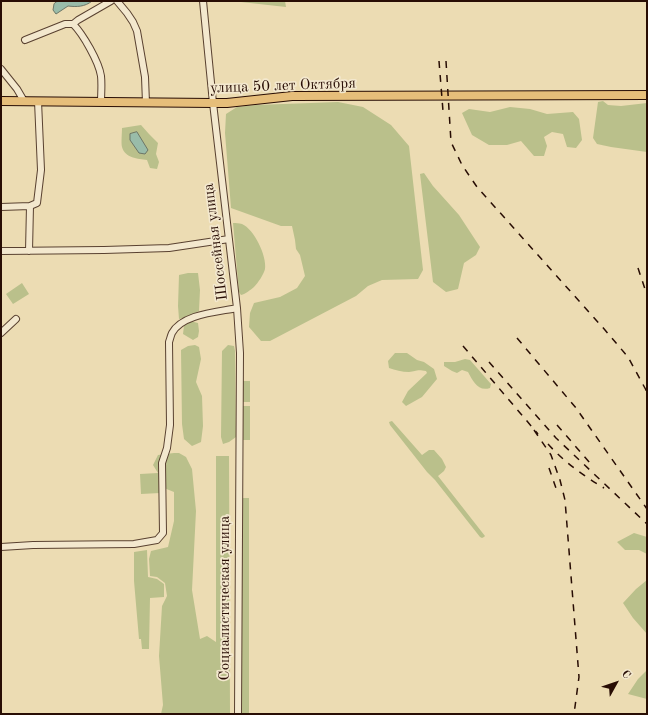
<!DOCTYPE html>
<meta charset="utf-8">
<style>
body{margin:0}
#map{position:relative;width:648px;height:715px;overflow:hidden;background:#ecdcb3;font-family:"Old Standard TT",serif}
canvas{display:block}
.frame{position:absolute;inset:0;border:2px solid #280d04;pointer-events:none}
.north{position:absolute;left:596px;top:663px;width:40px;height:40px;-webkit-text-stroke:3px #f3e8ce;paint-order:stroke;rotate:50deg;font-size:11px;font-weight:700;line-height:16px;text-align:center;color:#280d04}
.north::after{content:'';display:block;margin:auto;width:14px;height:18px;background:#280d04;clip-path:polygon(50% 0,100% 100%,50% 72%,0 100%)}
</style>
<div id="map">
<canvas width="648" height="715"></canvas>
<div class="frame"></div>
<div class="north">С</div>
</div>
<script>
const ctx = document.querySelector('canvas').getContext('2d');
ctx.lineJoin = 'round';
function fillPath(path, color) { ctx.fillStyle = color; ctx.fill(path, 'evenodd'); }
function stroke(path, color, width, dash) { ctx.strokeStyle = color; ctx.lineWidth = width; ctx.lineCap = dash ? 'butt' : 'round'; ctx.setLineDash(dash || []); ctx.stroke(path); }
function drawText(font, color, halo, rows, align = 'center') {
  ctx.font = font + ' "Old Standard TT",serif'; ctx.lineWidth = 3.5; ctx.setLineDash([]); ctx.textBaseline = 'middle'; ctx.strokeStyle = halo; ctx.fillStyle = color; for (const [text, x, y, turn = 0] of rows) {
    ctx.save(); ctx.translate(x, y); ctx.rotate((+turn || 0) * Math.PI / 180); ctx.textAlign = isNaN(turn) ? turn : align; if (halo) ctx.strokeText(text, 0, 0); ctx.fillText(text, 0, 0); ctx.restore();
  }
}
fillPath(new Path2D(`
 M 241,1 L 285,1 L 286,7 L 241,2 Z
 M 603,101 L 608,105 L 621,106 L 647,103 L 647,152 L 611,147 L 597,144 L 593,138 L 598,102 Z
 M 338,102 L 363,107 L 391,125 L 409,146 L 423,270 L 418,279 L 382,280 L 368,286 L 356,296 L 270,341 L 261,341 L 249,327 L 250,313 L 254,303 L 280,297 L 297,288 L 305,276 L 300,255 L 296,249 L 295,240 L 292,226 L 281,226 L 231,208 L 225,133 L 226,114 L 237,107 L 256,105 Z
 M 510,107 L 530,109 L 547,114 L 573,112 L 579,119 L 582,140 L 576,148 L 567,147 L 563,134 L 552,132 L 544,137 L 547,146 L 544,156 L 534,156 L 521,141 L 507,145 L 489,145 L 472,135 L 462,113 L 469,109 L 490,112 Z
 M 141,125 L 149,134 L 158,143 L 156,154 L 159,162 L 157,169 L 150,168 L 147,160 C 138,159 125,158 122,147 C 121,143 122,133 122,128 Z
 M 424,173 L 433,186 L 459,215 L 480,247 L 476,255 L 464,263 L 458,289 L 446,292 L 433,282 L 420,174 Z
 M 233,223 C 236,223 239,223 242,224 C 254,229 267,256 265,269 C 264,274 258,283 254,287 C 250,290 246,294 241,295 L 239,292 Z
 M 188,273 L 198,273 L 200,290 L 199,311 C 192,314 185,318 179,319 L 178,306 L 179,275 Z
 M 22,283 L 29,294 L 13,304 L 6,294 Z
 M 190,322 L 194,322 L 198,323 L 199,331 L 198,337 L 193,340 L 183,334 L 184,326 Z
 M 195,345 L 199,347 L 201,359 L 196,382 L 202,396 L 203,426 L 201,442 L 192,446 L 184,439 L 182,424 L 181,350 L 188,346 Z
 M 228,345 L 234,346 L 235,351 L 236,437 L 229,442 L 223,444 L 221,437 L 222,351 Z
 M 395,353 L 407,353 L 417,360 L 424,362 L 434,369 L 437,379 L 422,397 L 406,406 L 402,402 L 408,391 L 427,373 L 426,371 C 417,369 416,371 409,372 C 402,372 395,370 389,368 L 388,361 Z
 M 465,359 L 470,360 L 491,384 L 490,388 C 478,392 473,381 468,372 L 462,370 L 457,373 L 452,371 L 444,366 L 444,362 L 455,362 Z
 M 243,381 L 250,381 L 250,402 L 242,402 Z
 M 242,406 L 250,406 L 250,440 L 242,440 Z
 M 392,421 L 422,455 L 429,450 L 434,450 L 442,459 L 446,467 L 444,471 L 438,476 L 485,536 L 484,537 L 482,538 L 480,537 L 435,480 L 427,472 L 390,425 L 389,422 Z
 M 174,453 L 179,453 L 186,457 L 192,469 L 196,511 L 192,590 L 200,639 L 207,636 L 216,642 L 216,456 L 229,456 L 230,714 L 161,714 L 163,705 L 159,656 L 162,606 L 167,596 L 165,583 L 157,577 L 150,576 L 149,559 L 151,551 L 168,547 L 174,521 L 174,492 L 164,488 L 159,477 L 160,493 L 141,494 L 140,474 L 158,473 L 153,465 L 158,455 Z
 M 241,498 L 249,498 L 249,714 L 241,714 Z
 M 634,533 L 647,537 L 647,554 L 639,550 L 625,550 L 617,542 Z
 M 147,550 L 148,577 L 157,579 L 164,584 L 164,597 L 150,598 L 149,649 L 142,649 L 141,639 L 139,639 L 134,581 L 134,552 Z
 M 647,580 L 647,634 L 633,618 L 623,603 L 636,589 Z
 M 647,670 L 647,699 L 628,694 L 638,679 Z`), '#bac08b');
const water = new Path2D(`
 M 58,1 L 92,1 C 85,7 76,7 68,6 L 56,14 L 53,10 L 54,4 Z
 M 137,132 L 148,150 L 145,154 L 139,153 L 130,140 L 130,134 Z`);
fillPath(water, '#99bca9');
stroke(water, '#6c7667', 1);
const minor = new Path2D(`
 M 117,1 L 127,13 L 133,22 L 137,31 L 145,77 L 146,103
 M 203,1 L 213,103 L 237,308 L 240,353 L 238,714
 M 73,24 C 83,34 99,62 101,76 C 102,85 101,94 101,102
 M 25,40 L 65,24 L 73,24 L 78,20 L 111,1
 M 1,69 L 17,89 L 24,101
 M 1,207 L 30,206 L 37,203 L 41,170 L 38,101
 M 1,251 L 104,250 L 169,248 L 229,239
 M 29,251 L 30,206
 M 1,333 L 16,319
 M 1,547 L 33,545 L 134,544 L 157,540 L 163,533 L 162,463 L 167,448 L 170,425 L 169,342 C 170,339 171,335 172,333 C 182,314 218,312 237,308`);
const major = new Path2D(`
 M 1,101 L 213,103 L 227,103 L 292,96 L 647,95`);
stroke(minor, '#594130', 8);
stroke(major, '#280d04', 10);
stroke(minor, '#f3e8ce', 6);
stroke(major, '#e6be7a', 8);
stroke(new Path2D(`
 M 439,61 L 443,111
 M 446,61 L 451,142 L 462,165 L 477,187 L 605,330 L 628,357 L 646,390 L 647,394
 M 638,268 L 647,295
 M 517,338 L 576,408 L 647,509
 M 463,346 L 538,434
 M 489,362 L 556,438 L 647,524
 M 557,425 L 590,463
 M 534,430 L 551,455 L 560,480 L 565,500 L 579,677 L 574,714
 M 548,444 C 564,462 584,476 604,488
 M 549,468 L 558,494`), '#280d04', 1.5, [7, 7]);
drawText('15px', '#280d04', '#f3e8ce', [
 ["улица 50 лет Октября",283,86,-2],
 ["Шоссейная улица",216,242,-97],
 ["Социалистическая улица",225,598,-90]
]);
</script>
